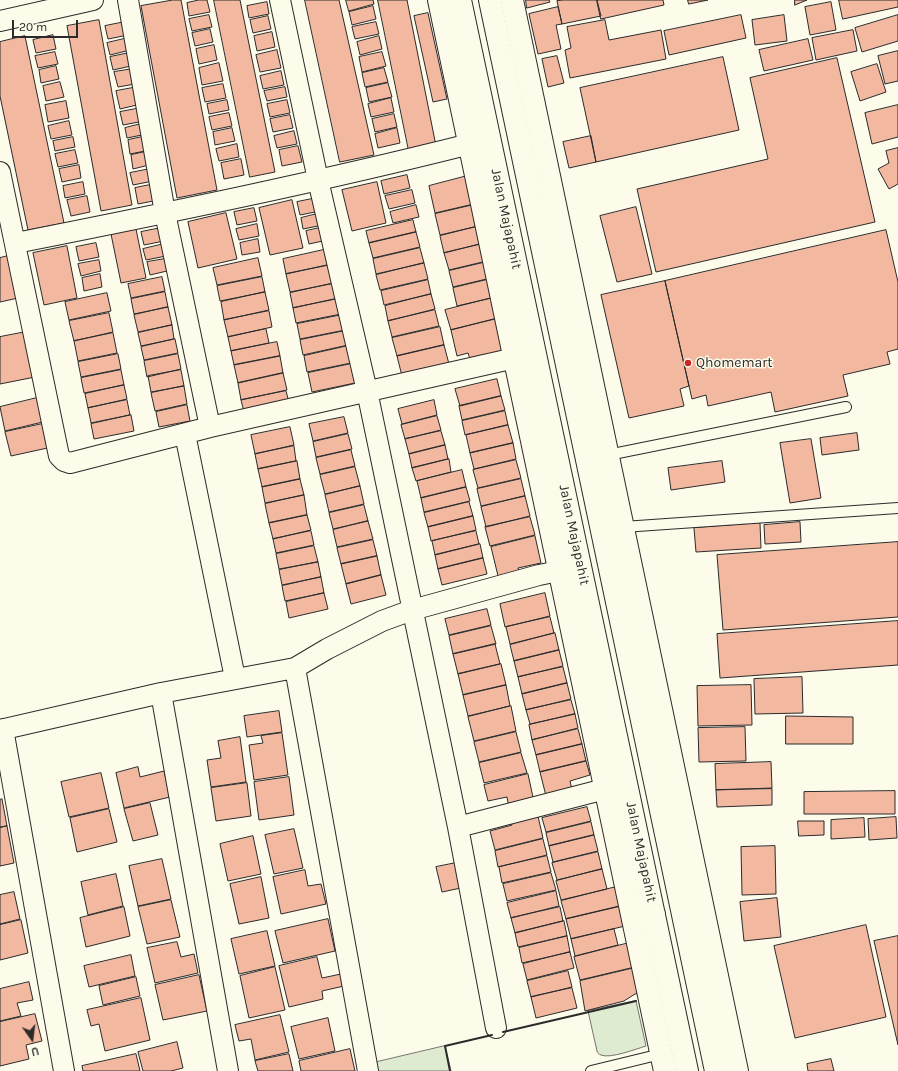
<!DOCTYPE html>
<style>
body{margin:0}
#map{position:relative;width:898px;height:1071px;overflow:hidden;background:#fdfbea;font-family:Karla,sans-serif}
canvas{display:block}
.north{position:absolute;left:12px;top:1019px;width:40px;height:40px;-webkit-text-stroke:3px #fdfbea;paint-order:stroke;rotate:166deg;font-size:11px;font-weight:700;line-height:16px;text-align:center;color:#2b2b2b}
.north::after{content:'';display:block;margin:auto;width:14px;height:18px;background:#2b2b2b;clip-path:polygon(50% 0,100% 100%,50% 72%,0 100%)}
.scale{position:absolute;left:12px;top:20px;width:66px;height:18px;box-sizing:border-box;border:2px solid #2b2b2b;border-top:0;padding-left:5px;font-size:12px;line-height:14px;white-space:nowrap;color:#2b2b2b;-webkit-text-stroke:3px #fdfbea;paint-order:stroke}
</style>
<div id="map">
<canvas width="898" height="1071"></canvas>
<div class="north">U</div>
<div class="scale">20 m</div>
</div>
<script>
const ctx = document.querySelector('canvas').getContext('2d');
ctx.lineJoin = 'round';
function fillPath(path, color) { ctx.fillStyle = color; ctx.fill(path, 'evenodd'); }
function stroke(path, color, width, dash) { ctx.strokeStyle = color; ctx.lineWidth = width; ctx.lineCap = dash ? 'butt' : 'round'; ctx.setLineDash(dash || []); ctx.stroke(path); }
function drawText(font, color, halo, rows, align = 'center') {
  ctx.font = font + ' Karla,sans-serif'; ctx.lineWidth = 3; ctx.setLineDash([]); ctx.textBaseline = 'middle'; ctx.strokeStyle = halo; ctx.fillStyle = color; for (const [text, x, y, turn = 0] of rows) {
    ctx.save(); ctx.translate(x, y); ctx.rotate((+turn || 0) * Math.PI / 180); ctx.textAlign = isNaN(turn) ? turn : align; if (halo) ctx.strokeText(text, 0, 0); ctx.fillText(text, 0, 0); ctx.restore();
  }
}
const green = new Path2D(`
 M 636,1001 L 646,1046 C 636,1049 610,1059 601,1055 C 598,1054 598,1053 597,1051 L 588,1011 Z
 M 445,1046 L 451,1071 L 361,1071 L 360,1066 Z`);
fillPath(green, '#deebd1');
stroke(green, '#74746e', 1);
const building = new Path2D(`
 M 173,0 L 181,0 L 217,190 L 177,198 L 141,6 Z
 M 199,0 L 207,0 L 210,12 L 189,16 L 187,3 Z
 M 214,0 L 240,0 L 275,172 L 250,177 Z
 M 305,0 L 339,0 L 374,155 L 340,162 Z
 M 346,0 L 373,0 L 374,4 L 349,11 Z
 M 378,0 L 407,0 L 436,146 L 409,151 Z
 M 526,0 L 549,0 L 550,2 L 527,8 Z
 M 564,0 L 597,0 L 601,16 L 562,24 L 557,1 Z
 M 597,0 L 663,0 L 664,5 L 601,19 Z
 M 688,0 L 708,0 L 689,4 Z
 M 795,0 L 807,0 L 795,5 Z
 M 839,0 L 898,0 L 898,7 L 843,19 Z
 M 267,2 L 269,14 L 249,18 L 247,6 Z
 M 831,2 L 836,30 L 810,35 L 805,7 Z
 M 373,6 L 376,19 L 352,25 L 349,12 Z
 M 558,7 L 562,24 L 556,25 L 561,49 L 538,54 L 529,14 Z
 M 428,13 L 447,99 L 433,102 L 414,16 Z
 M 209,15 L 212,27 L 192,31 L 189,19 Z
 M 741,15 L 746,38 L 669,55 L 664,31 Z
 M 784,15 L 787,41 L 755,45 L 752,20 Z
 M 898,15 L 898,41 L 862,52 L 855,28 Z
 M 268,16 L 271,29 L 253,33 L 250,20 Z
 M 99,20 L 132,205 L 101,211 L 67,26 Z
 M 605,20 L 609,40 L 661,30 L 666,59 L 570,78 L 565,50 L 571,48 L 567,27 Z
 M 125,22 L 128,35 L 108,39 L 105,26 Z
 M 376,22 L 379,34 L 355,39 L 352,27 Z
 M 210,29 L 213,42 L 195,46 L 192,33 Z
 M 853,30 L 857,51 L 816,60 L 812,38 Z
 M 272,32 L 275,47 L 257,51 L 254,36 Z
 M 53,35 L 56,49 L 36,53 L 33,40 Z
 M 25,36 L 64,223 L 28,230 L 0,96 L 0,42 Z
 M 379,36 L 382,49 L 360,55 L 357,42 Z
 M 128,38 L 130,50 L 110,55 L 107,43 Z
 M 808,39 L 813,60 L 764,71 L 759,50 Z
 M 214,45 L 217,60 L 199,64 L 196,49 Z
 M 277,50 L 281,68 L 260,72 L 256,55 Z
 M 898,51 L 898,81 L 885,84 L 878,56 Z
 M 55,52 L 58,64 L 38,68 L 35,56 Z
 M 382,52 L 386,66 L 362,72 L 359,57 Z
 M 129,53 L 131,66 L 113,70 L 110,57 Z
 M 557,56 L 564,83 L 548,87 L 542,59 Z
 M 723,57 L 739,130 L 596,162 L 580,88 Z
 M 837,58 L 875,222 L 656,272 L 637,189 L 768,159 L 750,78 Z
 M 219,63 L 223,81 L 202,85 L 199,68 Z
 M 877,64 L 886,92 L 860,101 L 851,72 Z
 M 56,66 L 59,79 L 41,83 L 39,70 Z
 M 384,68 L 388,82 L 365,87 L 362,73 Z
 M 133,69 L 135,84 L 118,87 L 114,72 Z
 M 281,71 L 284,85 L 263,89 L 260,76 Z
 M 60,82 L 64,97 L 46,101 L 43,86 Z
 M 388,83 L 392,97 L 369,102 L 366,88 Z
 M 223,84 L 226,98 L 205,102 L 202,88 Z
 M 138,87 L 141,104 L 120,109 L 116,91 Z
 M 285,87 L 287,97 L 267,101 L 264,91 Z
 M 391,98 L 394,112 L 371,117 L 368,104 Z
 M 227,100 L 229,110 L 209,114 L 207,104 Z
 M 287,100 L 290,113 L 270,117 L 267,104 Z
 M 66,101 L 69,118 L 48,122 L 45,105 Z
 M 898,105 L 898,137 L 872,144 L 865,113 Z
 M 141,108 L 144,121 L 123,125 L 120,112 Z
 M 229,113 L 232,126 L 212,130 L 209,117 Z
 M 394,114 L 397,127 L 375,132 L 372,119 Z
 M 290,115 L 293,128 L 273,132 L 270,119 Z
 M 69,121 L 72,135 L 51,139 L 48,126 Z
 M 145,123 L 147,134 L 127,138 L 125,128 Z
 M 232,128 L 235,141 L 215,145 L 213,132 Z
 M 397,128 L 400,143 L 378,148 L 375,134 Z
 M 294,131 L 297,144 L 277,148 L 274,136 Z
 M 147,136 L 150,150 L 130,154 L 128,140 Z
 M 591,136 L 596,162 L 569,168 L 563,142 Z
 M 73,137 L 75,147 L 55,151 L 53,141 Z
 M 237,144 L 239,157 L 219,161 L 216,149 Z
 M 298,146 L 302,162 L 282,166 L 279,150 Z
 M 898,148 L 898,184 L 889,189 L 878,169 L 889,163 L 886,151 Z
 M 75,150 L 78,163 L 58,167 L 55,154 Z
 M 150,151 L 153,164 L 133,169 L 131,155 Z
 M 241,159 L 244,175 L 224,179 L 221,163 Z
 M 79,165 L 81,178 L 62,182 L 59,169 Z
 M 150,169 L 153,181 L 133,185 L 130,173 Z
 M 407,175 L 410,188 L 384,194 L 381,181 Z
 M 471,175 L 478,203 L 435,213 L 429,186 Z
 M 83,182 L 85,194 L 65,198 L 63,186 Z
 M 377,182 L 386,223 L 352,231 L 342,190 Z
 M 155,184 L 158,200 L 138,204 L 135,188 Z
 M 412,190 L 415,203 L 389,209 L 385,196 Z
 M 87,196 L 90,212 L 71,216 L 67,200 Z
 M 317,198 L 320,211 L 300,215 L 297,202 Z
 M 292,200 L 303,248 L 270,255 L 259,208 Z
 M 478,204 L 483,225 L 440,235 L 435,214 Z
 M 416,205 L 419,217 L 393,223 L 390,212 Z
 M 636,207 L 652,274 L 617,282 L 600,216 Z
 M 254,208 L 257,221 L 237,225 L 234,212 Z
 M 226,213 L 237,259 L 198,268 L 188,222 Z
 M 321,213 L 323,225 L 303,229 L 301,218 Z
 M 413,220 L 416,232 L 369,243 L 366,231 Z
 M 257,224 L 259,236 L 239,240 L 236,229 Z
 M 483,225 L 487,242 L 444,253 L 440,236 Z
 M 324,227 L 327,240 L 309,244 L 306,231 Z
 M 161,228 L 164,241 L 144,245 L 141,232 Z
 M 136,229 L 146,278 L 121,283 L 111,234 Z
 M 886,230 L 898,282 L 898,349 L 887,352 L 890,364 L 843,375 L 848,396 L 775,412 L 771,392 L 708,406 L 706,395 L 692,399 L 665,281 Z
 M 416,232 L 420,247 L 373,258 L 369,243 Z
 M 258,239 L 260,252 L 242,255 L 240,243 Z
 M 96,243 L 99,257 L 79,261 L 76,247 Z
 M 487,243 L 491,260 L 449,270 L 444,253 Z
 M 164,244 L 166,256 L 146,260 L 143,249 Z
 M 67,246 L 77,298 L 44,305 L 33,253 Z
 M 420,248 L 424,263 L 376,274 L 373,259 Z
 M 328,249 L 331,264 L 286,274 L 283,259 Z
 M 8,256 L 18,298 L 0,302 L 0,258 Z
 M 258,258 L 262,276 L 217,285 L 213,268 Z
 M 165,259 L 167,271 L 150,275 L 147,262 Z
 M 99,260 L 101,271 L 81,276 L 78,264 Z
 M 491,261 L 495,277 L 453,287 L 449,271 Z
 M 424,263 L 428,279 L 380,290 L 376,275 Z
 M 331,265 L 335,283 L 290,292 L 286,274 Z
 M 100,274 L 102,287 L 84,291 L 82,278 Z
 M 162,277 L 165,291 L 131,298 L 128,284 Z
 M 262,277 L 265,292 L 220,301 L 217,286 Z
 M 495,278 L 500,296 L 457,306 L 453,288 Z
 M 428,280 L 431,294 L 384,305 L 381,291 Z
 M 665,281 L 689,386 L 680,389 L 684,406 L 629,418 L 601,295 Z
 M 335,283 L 338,298 L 293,308 L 290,293 Z
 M 165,292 L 168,307 L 134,314 L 131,299 Z
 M 265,292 L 269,310 L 224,320 L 221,302 Z
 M 107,293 L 111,311 L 69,320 L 65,302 Z
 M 431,294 L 435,309 L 388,321 L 385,306 Z
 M 500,296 L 505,316 L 451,330 L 445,310 Z
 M 338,299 L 341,314 L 296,323 L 293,308 Z
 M 168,307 L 172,325 L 138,332 L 134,315 Z
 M 435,310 L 439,326 L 392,337 L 388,321 Z
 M 269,311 L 272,327 L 228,337 L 224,320 Z
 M 109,313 L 113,332 L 74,341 L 69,321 Z
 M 342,315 L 345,330 L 300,339 L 297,324 Z
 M 505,317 L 512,349 L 470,359 L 468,353 L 457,356 L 451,330 Z
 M 172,325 L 174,339 L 141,346 L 138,333 Z
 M 440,327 L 444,345 L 397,356 L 392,338 Z
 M 266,329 L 269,343 L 231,351 L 228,337 Z
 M 31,331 L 40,376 L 0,384 L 0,337 Z
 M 345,331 L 348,345 L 303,355 L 300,340 Z
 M 113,333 L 117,353 L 78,361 L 74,341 Z
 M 175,339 L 178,353 L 144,360 L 141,347 Z
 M 277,342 L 280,356 L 234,365 L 231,351 Z
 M 444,345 L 449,364 L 402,376 L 397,356 Z
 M 348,346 L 351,363 L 307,372 L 304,356 Z
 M 118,354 L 121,369 L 81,377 L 78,362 Z
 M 178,354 L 181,369 L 147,377 L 144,361 Z
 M 280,356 L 283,373 L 238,383 L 234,365 Z
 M 351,364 L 355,383 L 312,392 L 308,373 Z
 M 121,370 L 124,385 L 84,393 L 81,378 Z
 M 181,370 L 184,386 L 151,392 L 148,376 Z
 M 283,373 L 287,390 L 241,400 L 238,383 Z
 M 497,379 L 501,396 L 460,406 L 455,389 Z
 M 124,385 L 127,399 L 88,408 L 85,394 Z
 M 184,386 L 187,404 L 155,411 L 151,393 Z
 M 286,391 L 290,406 L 245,416 L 241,400 Z
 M 501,396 L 505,410 L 462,420 L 459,406 Z
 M 41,397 L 47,421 L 5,431 L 0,407 Z
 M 127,400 L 130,415 L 91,423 L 88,408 Z
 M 434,400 L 437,415 L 402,424 L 398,409 Z
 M 187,405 L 190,421 L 159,427 L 156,412 Z
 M 505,411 L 508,425 L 465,435 L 462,421 Z
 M 131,415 L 134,431 L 94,439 L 91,424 Z
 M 437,416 L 441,430 L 405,439 L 401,425 Z
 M 344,417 L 348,433 L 313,441 L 309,424 Z
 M 47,423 L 52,447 L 11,456 L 5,432 Z
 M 508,425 L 513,443 L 470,453 L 466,435 Z
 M 290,427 L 294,445 L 255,454 L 251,435 Z
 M 441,431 L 445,445 L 409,454 L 405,439 Z
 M 857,433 L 859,450 L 822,455 L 820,438 Z
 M 348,434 L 352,449 L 316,457 L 313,442 Z
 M 811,439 L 821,498 L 790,503 L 780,443 Z
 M 513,443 L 516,459 L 474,469 L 470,453 Z
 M 445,445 L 448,459 L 412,468 L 409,454 Z
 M 294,446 L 296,461 L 258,469 L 255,454 Z
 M 351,450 L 355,466 L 320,474 L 316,458 Z
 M 449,459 L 451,472 L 416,481 L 412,468 Z
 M 516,460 L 521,478 L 478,488 L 473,470 Z
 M 297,461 L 300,479 L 262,487 L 258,469 Z
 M 722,461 L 725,482 L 671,490 L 668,468 Z
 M 355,467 L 360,486 L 325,494 L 320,475 Z
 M 462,470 L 466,487 L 421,498 L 417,481 Z
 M 300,479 L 304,495 L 265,503 L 262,487 Z
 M 521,479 L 525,496 L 481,506 L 477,489 Z
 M 360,486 L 364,504 L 329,512 L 325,495 Z
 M 466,487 L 470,501 L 424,512 L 421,498 Z
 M 304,495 L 307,515 L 269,523 L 265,504 Z
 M 525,496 L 530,516 L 486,527 L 481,507 Z
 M 469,502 L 473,516 L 428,527 L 424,513 Z
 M 364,505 L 368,521 L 333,529 L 329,513 Z
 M 307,515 L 311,530 L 273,539 L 269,523 Z
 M 473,516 L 476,530 L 431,541 L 428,527 Z
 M 530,517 L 535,535 L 490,546 L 485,527 Z
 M 368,521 L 373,539 L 337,547 L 333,530 Z
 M 800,522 L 801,542 L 765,544 L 764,525 Z
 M 760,523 L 761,548 L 696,552 L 694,528 Z
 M 311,531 L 314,545 L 276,553 L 273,539 Z
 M 476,531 L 479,544 L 435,555 L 432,541 Z
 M 535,536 L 541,563 L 518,568 L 520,575 L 499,580 L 491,547 Z
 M 373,540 L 377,556 L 341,564 L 337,548 Z
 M 898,542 L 898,617 L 723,630 L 717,555 Z
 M 480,544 L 483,558 L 438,569 L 435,555 Z
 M 314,546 L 318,562 L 279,569 L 276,554 Z
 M 377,556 L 381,575 L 346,584 L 341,564 Z
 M 483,558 L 487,574 L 442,585 L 438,569 Z
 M 318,562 L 321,577 L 282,585 L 279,570 Z
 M 381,575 L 386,595 L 351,604 L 346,584 Z
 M 321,577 L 324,593 L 285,601 L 282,586 Z
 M 324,593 L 328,609 L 289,618 L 286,602 Z
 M 545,593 L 550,616 L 505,627 L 500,604 Z
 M 487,609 L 491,625 L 449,635 L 445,619 Z
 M 550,617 L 554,633 L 510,644 L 506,627 Z
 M 898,621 L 898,665 L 720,678 L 717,634 Z
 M 491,626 L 496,644 L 453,654 L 449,636 Z
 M 555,633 L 559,650 L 514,661 L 510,645 Z
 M 495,644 L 500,664 L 458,674 L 453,654 Z
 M 559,650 L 563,666 L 518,677 L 514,661 Z
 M 501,664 L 506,685 L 463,695 L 458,674 Z
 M 563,667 L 567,683 L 522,694 L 518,677 Z
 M 802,677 L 803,713 L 755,714 L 754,679 Z
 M 567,683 L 571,699 L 526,710 L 522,694 Z
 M 506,685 L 510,706 L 468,716 L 463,695 Z
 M 751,685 L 752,725 L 698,726 L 697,686 Z
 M 571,700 L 575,714 L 530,724 L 526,710 Z
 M 511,706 L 516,731 L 474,741 L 468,717 Z
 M 279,711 L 282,732 L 247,737 L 244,716 Z
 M 575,714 L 578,728 L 532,740 L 529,725 Z
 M 786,716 L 853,717 L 853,744 L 786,744 Z
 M 745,727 L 746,761 L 699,762 L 698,728 Z
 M 578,729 L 582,744 L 536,755 L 532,740 Z
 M 516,732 L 521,752 L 479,762 L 474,742 Z
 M 282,733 L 288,775 L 254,780 L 249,745 L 263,743 L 261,736 Z
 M 240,737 L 246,782 L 211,787 L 207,760 L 221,758 L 218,741 Z
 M 582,744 L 586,761 L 540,772 L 536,755 Z
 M 521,753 L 527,773 L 484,783 L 479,763 Z
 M 586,761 L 590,775 L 570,781 L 573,794 L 547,800 L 540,772 Z
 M 771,762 L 772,788 L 716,790 L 715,764 Z
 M 138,767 L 140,777 L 164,771 L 170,797 L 124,808 L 116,773 Z
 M 101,773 L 109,808 L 69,817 L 61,782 Z
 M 528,774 L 534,802 L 509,808 L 507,797 L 488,801 L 484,785 Z
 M 289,777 L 294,815 L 259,820 L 254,782 Z
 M 247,783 L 251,816 L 216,821 L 211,788 Z
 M 772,789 L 772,805 L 717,807 L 716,790 Z
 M 895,791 L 895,814 L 804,814 L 804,792 Z
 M 2,799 L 7,826 L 0,827 L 0,800 Z
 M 150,803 L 158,835 L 133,841 L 124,809 Z
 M 587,807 L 591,821 L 546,832 L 542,818 Z
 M 109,809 L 117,842 L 77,852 L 70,818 Z
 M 537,812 L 543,838 L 495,850 L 490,831 L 512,825 L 510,819 Z
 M 896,817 L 897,838 L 869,840 L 868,819 Z
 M 864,818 L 865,837 L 831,839 L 831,820 Z
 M 798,821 L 824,821 L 824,835 L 799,836 Z
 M 591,822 L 594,835 L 549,846 L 546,833 Z
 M 7,826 L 14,863 L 0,866 L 0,828 Z
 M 294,829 L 303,868 L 274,874 L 265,835 Z
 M 594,835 L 598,851 L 553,862 L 549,846 Z
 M 253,836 L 261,874 L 228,881 L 220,844 Z
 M 543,839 L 547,855 L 498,867 L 495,851 Z
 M 775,846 L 776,894 L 742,895 L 741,847 Z
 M 598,852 L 602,869 L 557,880 L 552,863 Z
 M 547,856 L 551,872 L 502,883 L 499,867 Z
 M 162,859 L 171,899 L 138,906 L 129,866 Z
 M 456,863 L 461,888 L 442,892 L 436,867 Z
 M 602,869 L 607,889 L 561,900 L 556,881 Z
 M 305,870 L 308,886 L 321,884 L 326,904 L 281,914 L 273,877 Z
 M 551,873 L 556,890 L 507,901 L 503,884 Z
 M 116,874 L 123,906 L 88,915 L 81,882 Z
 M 261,877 L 269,918 L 239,924 L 230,884 Z
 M 616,887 L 621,906 L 566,919 L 561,901 Z
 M 556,891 L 559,906 L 511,918 L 507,903 Z
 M 14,892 L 20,919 L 0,924 L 0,895 Z
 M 777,898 L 781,937 L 744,941 L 740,902 Z
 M 171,900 L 180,937 L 147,944 L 138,907 Z
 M 621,906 L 625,926 L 571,939 L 566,919 Z
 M 124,907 L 130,936 L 86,947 L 80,918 Z
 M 560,907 L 563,921 L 515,933 L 511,918 Z
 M 328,919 L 335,951 L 283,963 L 275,931 Z
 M 21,920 L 28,953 L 0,960 L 0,925 Z
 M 564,921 L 567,936 L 518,947 L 515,933 Z
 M 866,925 L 886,1017 L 795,1038 L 774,946 Z
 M 614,929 L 618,945 L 575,956 L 571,939 Z
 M 267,931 L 275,966 L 239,974 L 231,939 Z
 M 567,936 L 570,952 L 522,963 L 519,948 Z
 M 898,936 L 898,1045 L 874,941 Z
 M 177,942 L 181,957 L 194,954 L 198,973 L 155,983 L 147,948 Z
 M 633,942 L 639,966 L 580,980 L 574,957 Z
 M 570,952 L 574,968 L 527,980 L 523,964 Z
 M 131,955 L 135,976 L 89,987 L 84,966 Z
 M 317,957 L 322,978 L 341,974 L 344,986 L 322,991 L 323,999 L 289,1007 L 279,966 Z
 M 275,967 L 285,1010 L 249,1018 L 240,976 Z
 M 639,967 L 645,992 L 635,994 L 624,1001 L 585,1011 L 580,981 Z
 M 568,971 L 572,987 L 531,997 L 527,981 Z
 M 199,975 L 207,1011 L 163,1020 L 155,985 Z
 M 136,977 L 140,996 L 103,1005 L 99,986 Z
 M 29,982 L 33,1000 L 17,1003 L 21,1016 L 0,1021 L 0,989 Z
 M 572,988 L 577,1008 L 536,1018 L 531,997 Z
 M 141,998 L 150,1040 L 105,1051 L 99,1024 L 91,1026 L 87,1010 Z
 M 35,1014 L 42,1041 L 26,1045 L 29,1059 L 0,1066 L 0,1022 Z
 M 280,1015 L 289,1052 L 255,1060 L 251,1039 L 239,1041 L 235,1025 Z
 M 328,1018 L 335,1051 L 299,1059 L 291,1027 Z
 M 177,1042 L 183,1068 L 171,1071 L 143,1071 L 138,1052 Z
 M 350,1049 L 355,1071 L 301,1071 L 299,1061 Z
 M 136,1054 L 140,1071 L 83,1071 L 82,1066 Z
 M 289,1054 L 293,1071 L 258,1071 L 255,1061 Z
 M 831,1059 L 834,1071 L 808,1071 L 807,1064 Z`);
fillPath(building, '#f2b8a0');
stroke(building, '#2b2b2b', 1);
const service = new Path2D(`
 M 608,455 L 846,407
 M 623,527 L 898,508
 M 591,1071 L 661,1054`);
const minor = new Path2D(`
 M 128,0 L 165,213 L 210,427
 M 280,0 L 318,180 L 367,391 L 458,827 L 496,1028
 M 0,21 L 93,0
 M 0,172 L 59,456 L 64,461 L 70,463 L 210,427 L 515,358
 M 16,243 C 167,213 319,182 470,144
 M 185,434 L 235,678
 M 295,668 L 368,1071
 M 161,693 L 228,1071
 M 3,729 L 64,1071
 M 0,730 L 161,693 L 295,668 L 327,649 L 382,621 L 412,610 L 539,575 L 559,571
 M 458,827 L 605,789`);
const tertiary = new Path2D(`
 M 439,0 L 665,1071
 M 512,0 L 737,1071`);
const trunk = new Path2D(`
 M 460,0 L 687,1071
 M 490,0 L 716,1071
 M 587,459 L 608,455
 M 633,918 L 654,914`);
stroke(service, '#2b2b2b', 12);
stroke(minor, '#2b2b2b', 22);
stroke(tertiary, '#2b2b2b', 24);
stroke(trunk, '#2b2b2b', 24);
stroke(service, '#fdfbea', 10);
stroke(minor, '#fdfbea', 20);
stroke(tertiary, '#fdfbea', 22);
stroke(trunk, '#fdfbea', 22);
stroke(new Path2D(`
 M 503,1032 L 636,1001
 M 450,1071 L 445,1046 L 492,1035`), '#2b2b2b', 2);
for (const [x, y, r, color] of [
 [688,363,4,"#c62828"]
]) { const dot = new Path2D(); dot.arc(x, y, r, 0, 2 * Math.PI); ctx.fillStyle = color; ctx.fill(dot); stroke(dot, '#fdfbea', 1.5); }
drawText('14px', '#2b2b2b', '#fdfbea', [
 ["Jalan Majapahit",506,219,78],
 ["Jalan Majapahit",574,535,78],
 ["Jalan Majapahit",641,852,78]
]);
drawText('14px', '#2b2b2b', '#fdfbea', [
 ["Qhomemart",696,363]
], 'left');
</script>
